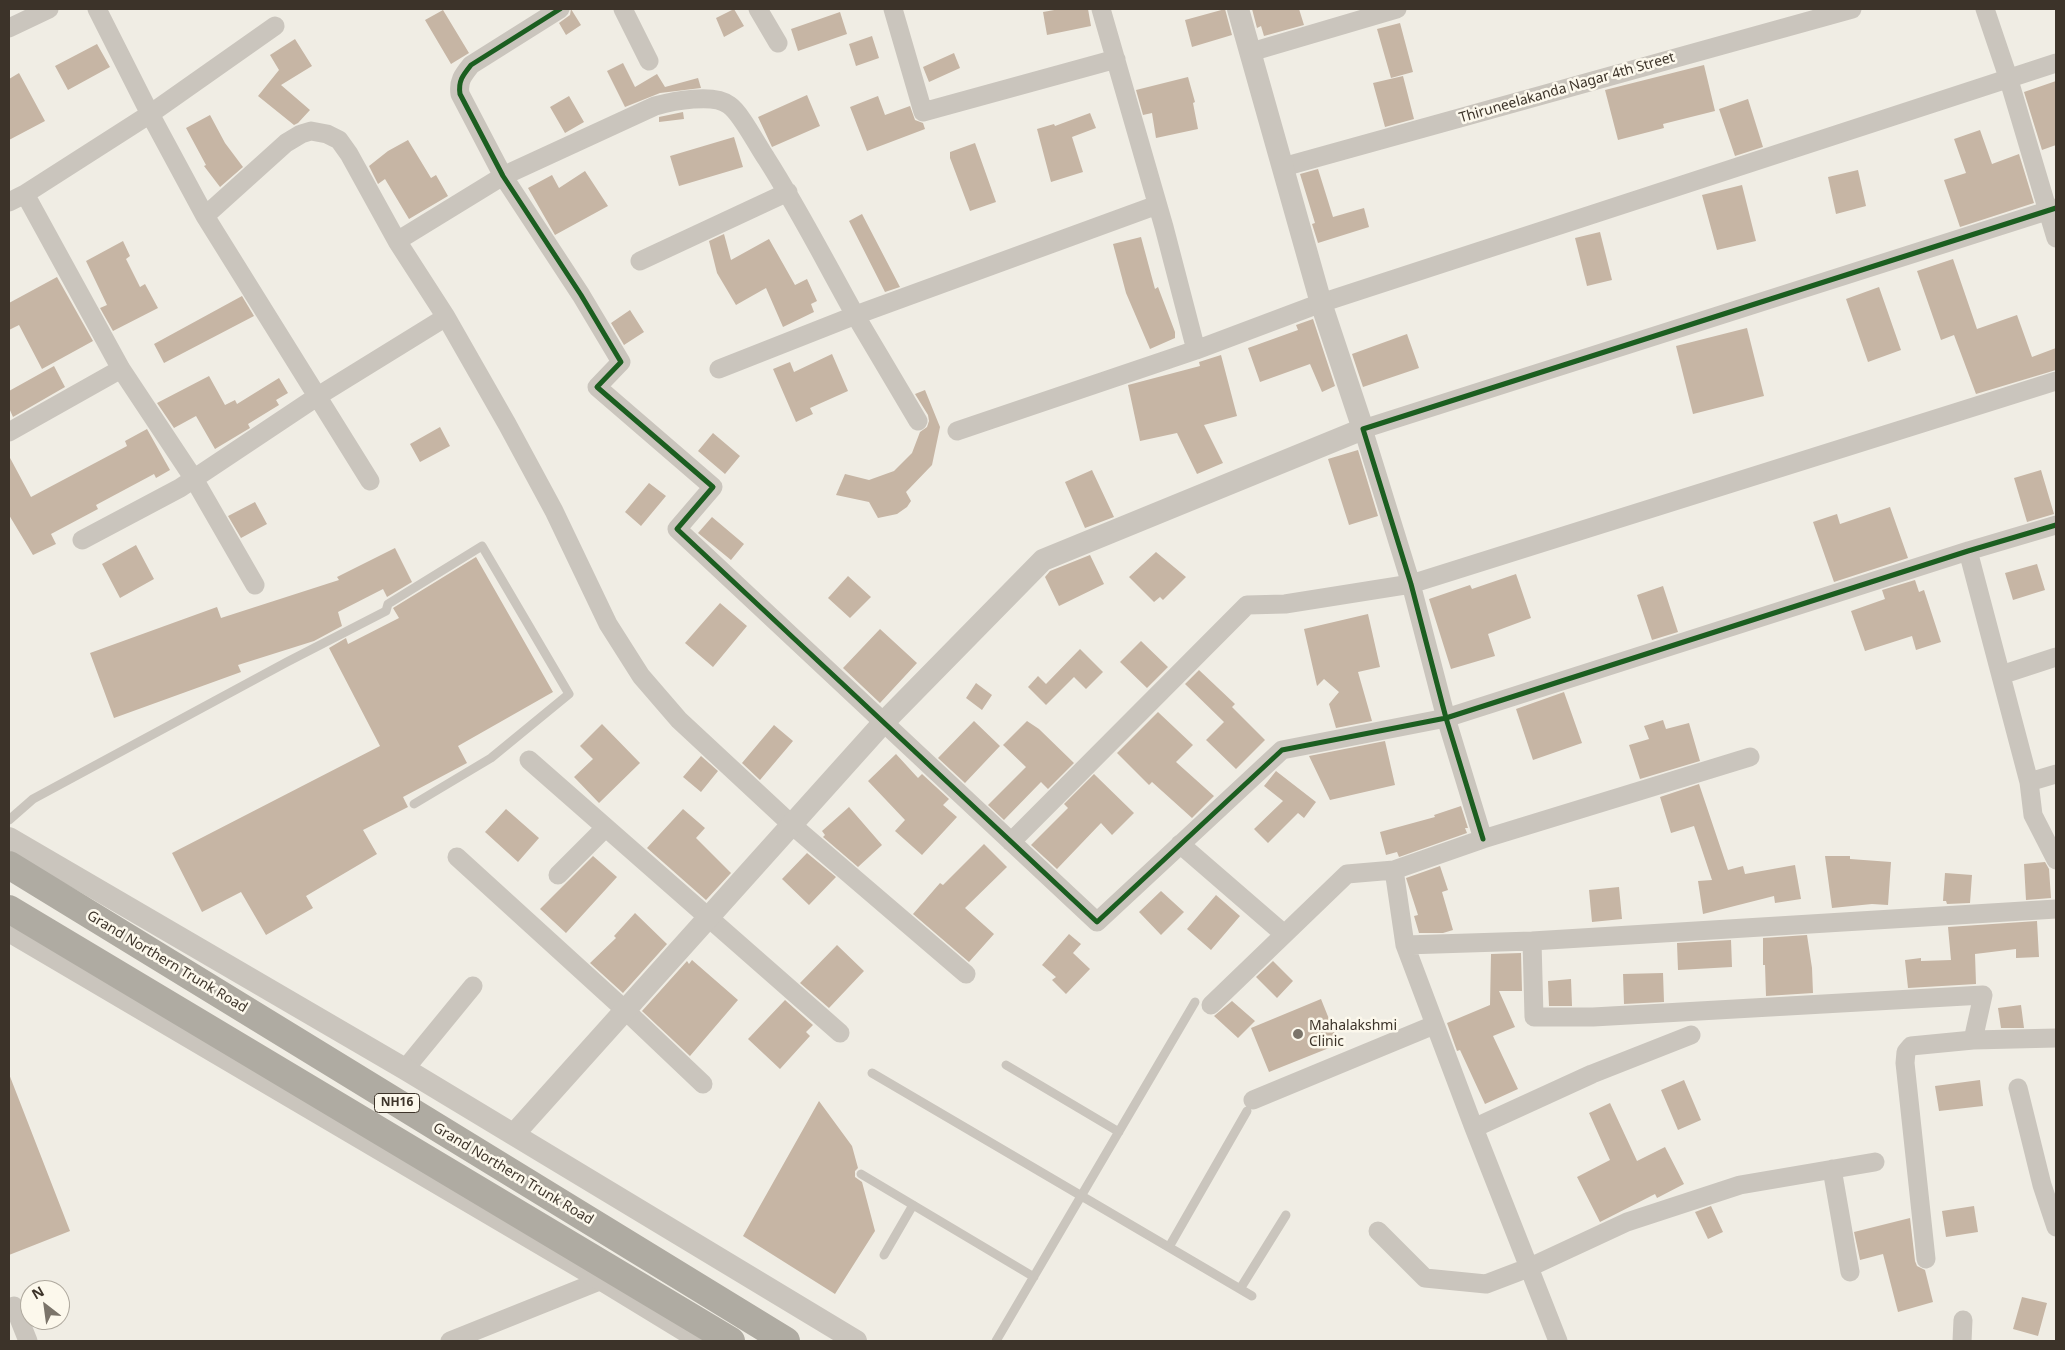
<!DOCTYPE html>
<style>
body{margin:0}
#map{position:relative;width:2065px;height:1350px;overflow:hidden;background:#f0ede4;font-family:"Noto Sans",sans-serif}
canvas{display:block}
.frame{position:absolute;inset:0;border:10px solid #3c3329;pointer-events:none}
.north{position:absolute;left:20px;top:1280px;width:50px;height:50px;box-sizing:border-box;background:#fcf8ec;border:1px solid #afa99e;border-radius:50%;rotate:330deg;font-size:14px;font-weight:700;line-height:20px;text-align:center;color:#3c3329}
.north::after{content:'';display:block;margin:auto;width:18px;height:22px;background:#7b746a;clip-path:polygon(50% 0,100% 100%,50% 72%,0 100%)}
</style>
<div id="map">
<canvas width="2065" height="1350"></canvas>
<div class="frame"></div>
<div class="north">N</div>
</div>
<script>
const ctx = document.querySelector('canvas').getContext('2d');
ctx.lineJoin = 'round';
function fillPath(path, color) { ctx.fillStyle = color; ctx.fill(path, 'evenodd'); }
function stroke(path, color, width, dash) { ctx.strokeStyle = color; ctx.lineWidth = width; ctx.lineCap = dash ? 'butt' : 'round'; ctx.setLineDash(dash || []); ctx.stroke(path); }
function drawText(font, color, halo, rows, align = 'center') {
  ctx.font = font + ' "Noto Sans",sans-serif'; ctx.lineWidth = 5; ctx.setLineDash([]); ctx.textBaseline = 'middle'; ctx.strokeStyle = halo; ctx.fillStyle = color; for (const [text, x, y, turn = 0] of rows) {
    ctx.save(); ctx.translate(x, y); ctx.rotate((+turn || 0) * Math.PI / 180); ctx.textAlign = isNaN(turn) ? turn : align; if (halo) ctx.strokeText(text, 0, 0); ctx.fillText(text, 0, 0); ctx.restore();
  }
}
fillPath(new Path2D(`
 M 571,9 L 581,25 L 566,35 L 559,23 L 570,15 Z
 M 734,9 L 744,26 L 724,37 L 716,18 Z
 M 1060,9 L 1088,9 L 1091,26 L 1047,35 L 1043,12 Z
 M 1225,9 L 1232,35 L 1192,47 L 1185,20 Z
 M 1252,9 L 1299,9 L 1304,25 L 1264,36 L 1261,26 L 1257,28 Z
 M 443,10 L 469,53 L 451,64 L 425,20 Z
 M 840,12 L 847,34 L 798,51 L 791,29 Z
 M 1400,23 L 1413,72 L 1391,78 L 1377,29 Z
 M 872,36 L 879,58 L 856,66 L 849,44 Z
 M 295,39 L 312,66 L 281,85 L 310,110 L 298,123 L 294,125 L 258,96 L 279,70 L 270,55 Z
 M 97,44 L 110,67 L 68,90 L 55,66 Z
 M 954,53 L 960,68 L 929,82 L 923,67 Z
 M 623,63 L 635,87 L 657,74 L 665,87 L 698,78 L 701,88 L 660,93 L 625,107 L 607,71 Z
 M 1704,65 L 1715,111 L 1663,124 L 1664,128 L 1618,140 L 1605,90 Z
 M 19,73 L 45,121 L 9,140 L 9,79 Z
 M 1403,76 L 1414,119 L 1385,127 L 1373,83 Z
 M 1188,77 L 1195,102 L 1193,103 L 1198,129 L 1156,138 L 1152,113 L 1143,115 L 1136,90 Z
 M 2056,81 L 2056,145 L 2042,150 L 2024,92 Z
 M 807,95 L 820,126 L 772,147 L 758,117 Z
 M 569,96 L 584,122 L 565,133 L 550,107 Z
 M 878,96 L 885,115 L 910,106 L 915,120 L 923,123 L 925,129 L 867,151 L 850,107 Z
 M 1748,99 L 1763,147 L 1735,156 L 1719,109 Z
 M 683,112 L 684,119 L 659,122 L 659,117 Z
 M 1090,113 L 1096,128 L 1072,137 L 1083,172 L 1051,182 L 1037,129 L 1054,124 L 1055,126 Z
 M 210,115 L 225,143 L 243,167 L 220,187 L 204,166 L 206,165 L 186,128 Z
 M 1980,130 L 1992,164 L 2019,154 L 2034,203 L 1960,227 L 1944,180 L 1966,173 L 1954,139 Z
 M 734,137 L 743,167 L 679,186 L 670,156 Z
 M 408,140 L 431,178 L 436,175 L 448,196 L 409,219 L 385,179 L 378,184 L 369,166 L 388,151 Z
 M 975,143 L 996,202 L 970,211 L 950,158 L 950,152 Z
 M 1318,169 L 1333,217 L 1364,208 L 1369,227 L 1318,243 L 1312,224 L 1315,223 L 1300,174 Z
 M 1858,170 L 1866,206 L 1836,214 L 1828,177 Z
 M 585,171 L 608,206 L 555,235 L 528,188 L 552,175 L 559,188 Z
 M 1742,185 L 1756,241 L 1717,250 L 1702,195 Z
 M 862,214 L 900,287 L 885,292 L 849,221 Z
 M 1600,232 L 1612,280 L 1587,286 L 1575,238 Z
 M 724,234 L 731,260 L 769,239 L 795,285 L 807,279 L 817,301 L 811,304 L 814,312 L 783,327 L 766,288 L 736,305 L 717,273 L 709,241 Z
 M 1141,237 L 1155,289 L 1158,287 L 1175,332 L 1175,338 L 1150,349 L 1126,293 L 1113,244 Z
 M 123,241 L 130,256 L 126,259 L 140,287 L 145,284 L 158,308 L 113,331 L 100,308 L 107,305 L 86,261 Z
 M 1953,259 L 1977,329 L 2017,315 L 2032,357 L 2056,348 L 2056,370 L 1976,394 L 1954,335 L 1941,340 L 1917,271 Z
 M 57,277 L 93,341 L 42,369 L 19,325 L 9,330 L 9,303 Z
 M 1879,287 L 1901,350 L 1868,362 L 1846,299 Z
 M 242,296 L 254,316 L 164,363 L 154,344 Z
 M 630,310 L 644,332 L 624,345 L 611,323 Z
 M 1313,319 L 1335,386 L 1322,392 L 1310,364 L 1260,382 L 1248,348 L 1298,330 L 1296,325 Z
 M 1747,328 L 1764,396 L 1693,414 L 1676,346 Z
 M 1407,334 L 1419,368 L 1363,387 L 1352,354 Z
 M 832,354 L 848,391 L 810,408 L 813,414 L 796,422 L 773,369 L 790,362 L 794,372 Z
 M 1221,355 L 1237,416 L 1204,425 L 1223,463 L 1197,474 L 1177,433 L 1140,441 L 1128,385 L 1200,366 L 1199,362 Z
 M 54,366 L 65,387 L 13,417 L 9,408 L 9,391 Z
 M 209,376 L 225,405 L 235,400 L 237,404 L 279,378 L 288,393 L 276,400 L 279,405 L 248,424 L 250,428 L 215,449 L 196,416 L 174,428 L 157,403 Z
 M 925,390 L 940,427 L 932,465 L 906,492 L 911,501 L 907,507 L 897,514 L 878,518 L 869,502 L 836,495 L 845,474 L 869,480 L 894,471 L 912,453 L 920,432 L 927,427 L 929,421 L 928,415 L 915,394 Z
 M 440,427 L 450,446 L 420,462 L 410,444 Z
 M 147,429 L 170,470 L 156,478 L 154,474 L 96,505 L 98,509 L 51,534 L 56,544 L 33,555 L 9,515 L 9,456 L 31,497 L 127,446 L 125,441 Z
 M 713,433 L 740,456 L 725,474 L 698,451 Z
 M 1358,450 L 1378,516 L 1349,525 L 1328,459 Z
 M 1092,470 L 1114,517 L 1085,528 L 1065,482 Z
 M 2041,470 L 2054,514 L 2027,522 L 2014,478 Z
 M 649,483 L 666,496 L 641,526 L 625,512 Z
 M 255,502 L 267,524 L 241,538 L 228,516 Z
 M 1890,507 L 1908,558 L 1834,582 L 1813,522 L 1837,514 L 1840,524 Z
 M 712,517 L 744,544 L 731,560 L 698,533 Z
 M 136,545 L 154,579 L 120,598 L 102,564 Z
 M 395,548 L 412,582 L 387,597 L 383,589 L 338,612 L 342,626 L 314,641 L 238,665 L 241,672 L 114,718 L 90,653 L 217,607 L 221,618 L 339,580 L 337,577 Z
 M 1156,552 L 1186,577 L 1163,600 L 1160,597 L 1154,602 L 1129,577 Z
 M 1090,555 L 1104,584 L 1059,606 L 1045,577 L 1050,571 Z
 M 476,557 L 553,692 L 458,746 L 467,763 L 403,797 L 408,807 L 363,830 L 377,854 L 306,896 L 313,908 L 266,935 L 241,892 L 202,912 L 172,853 L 380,746 L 329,648 L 346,638 L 348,644 L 399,618 L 393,608 Z
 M 2037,564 L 2045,590 L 2013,600 L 2005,573 Z
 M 1516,574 L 1531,618 L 1488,634 L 1495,656 L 1451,669 L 1429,599 L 1470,585 L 1472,589 Z
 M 848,576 L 871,597 L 850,618 L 828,598 Z
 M 1915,580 L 1919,592 L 1924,590 L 1941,642 L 1916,650 L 1912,636 L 1865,651 L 1851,611 L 1885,599 L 1882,590 Z
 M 1663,586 L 1678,632 L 1652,640 L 1637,595 Z
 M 720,603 L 747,626 L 713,667 L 685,643 Z
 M 1368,614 L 1380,667 L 1358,672 L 1372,721 L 1336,728 L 1329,704 L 1339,692 L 1324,679 L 1317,686 L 1304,629 Z
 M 880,629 L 917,663 L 880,703 L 843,668 Z
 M 1141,641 L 1168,667 L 1147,688 L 1120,662 Z
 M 1080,649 L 1103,672 L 1086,689 L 1074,677 L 1046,705 L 1028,687 L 1038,676 L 1046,684 Z
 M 1199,670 L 1235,704 L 1232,707 L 1265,740 L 1236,769 L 1206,740 L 1224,722 L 1185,684 Z
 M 976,683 L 992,695 L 982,710 L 966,698 Z
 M 1564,692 L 1582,743 L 1533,760 L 1516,709 Z
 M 1158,712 L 1193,745 L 1176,762 L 1214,796 L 1192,818 L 1152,782 L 1149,785 L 1117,753 Z
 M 1663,720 L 1666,729 L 1689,723 L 1700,761 L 1640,779 L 1629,745 L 1649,739 L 1644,726 Z
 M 974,721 L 1000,746 L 965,783 L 938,758 Z
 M 1027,721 L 1039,729 L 1074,763 L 1048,789 L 1041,782 L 1004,820 L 988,805 L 1026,767 L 1003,745 Z
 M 602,724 L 640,763 L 599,803 L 574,777 L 593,759 L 580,746 Z
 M 774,725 L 793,741 L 760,780 L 742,763 Z
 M 1385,741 L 1395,785 L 1330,800 L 1309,756 Z
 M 896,754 L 918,778 L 922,774 L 949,799 L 943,805 L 957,817 L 922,855 L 895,831 L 905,820 L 868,781 Z
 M 701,756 L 718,771 L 701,792 L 683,777 Z
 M 1276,771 L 1316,802 L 1304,818 L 1298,813 L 1268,843 L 1254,829 L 1283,801 L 1264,786 Z
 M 1094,774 L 1134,813 L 1112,835 L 1101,823 L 1057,869 L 1031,845 L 1068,808 L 1064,804 Z
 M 1699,784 L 1728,870 L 1743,866 L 1745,874 L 1795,865 L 1801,899 L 1775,903 L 1774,896 L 1703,914 L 1698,881 L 1712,880 L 1694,826 L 1671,833 L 1660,797 Z
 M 1461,806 L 1468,828 L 1465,828 L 1467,833 L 1399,857 L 1397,852 L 1386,855 L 1380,832 L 1435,817 L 1434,815 Z
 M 849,807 L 882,845 L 858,867 L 823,837 L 825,835 L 822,831 Z
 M 506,809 L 539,838 L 518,862 L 485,832 Z
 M 683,809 L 705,828 L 696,838 L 731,873 L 706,900 L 647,848 Z
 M 984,844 L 1007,867 L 965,908 L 994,934 L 969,962 L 913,914 L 940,883 L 943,885 Z
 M 807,853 L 836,877 L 809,905 L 782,879 Z
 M 593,856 L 617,877 L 566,933 L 540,909 Z
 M 1825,856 L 1850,856 L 1850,859 L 1891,862 L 1888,905 L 1872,904 L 1832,908 Z
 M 2045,862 L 2049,869 L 2051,898 L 2026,900 L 2024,864 Z
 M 1440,866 L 1448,890 L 1442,892 L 1453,930 L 1443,933 L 1419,933 L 1414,916 L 1418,915 L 1406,878 Z
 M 1945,873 L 1972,875 L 1970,903 L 1947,904 L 1946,901 L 1943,901 Z
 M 1619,887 L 1622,919 L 1592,922 L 1589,890 Z
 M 1161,891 L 1184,912 L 1161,935 L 1139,912 Z
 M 1216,895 L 1240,916 L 1211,950 L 1187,929 Z
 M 635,913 L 667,944 L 623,993 L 590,963 L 616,938 L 614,936 Z
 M 2037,921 L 2039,957 L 2016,958 L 2016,949 L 1975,954 L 1976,984 L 1908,988 L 1905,960 L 1921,958 L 1921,961 L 1951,960 L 1948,927 Z
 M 1069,934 L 1081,944 L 1073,953 L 1090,969 L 1066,994 L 1052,980 L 1056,977 L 1042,965 Z
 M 1807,935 L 1812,968 L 1813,993 L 1766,996 L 1765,965 L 1763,965 L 1763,938 Z
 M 1731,940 L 1732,967 L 1678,970 L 1677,943 Z
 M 837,945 L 864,971 L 829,1008 L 800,983 Z
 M 1521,953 L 1522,991 L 1499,991 L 1515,1027 L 1493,1036 L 1518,1089 L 1485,1104 L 1460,1050 L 1457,1051 L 1447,1023 L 1490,1005 L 1491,954 Z
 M 692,960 L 738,1000 L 690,1056 L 642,1011 L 687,961 L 689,964 Z
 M 1273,961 L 1293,981 L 1277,998 L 1256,977 Z
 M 1663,973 L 1664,1002 L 1624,1004 L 1623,974 Z
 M 1571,979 L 1572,1006 L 1549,1006 L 1548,981 Z
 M 1321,999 L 1339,1044 L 1269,1072 L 1251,1028 Z
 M 785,1000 L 813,1025 L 806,1032 L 810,1036 L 780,1069 L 748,1039 Z
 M 1232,1001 L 1255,1021 L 1238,1038 L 1214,1016 Z
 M 2021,1005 L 2024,1028 L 2001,1028 L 1998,1008 Z
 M 9,1074 L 70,1231 L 9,1255 Z
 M 1684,1080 L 1701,1120 L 1678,1130 L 1661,1090 Z
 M 1980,1080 L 1983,1106 L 1939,1111 L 1935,1086 Z
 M 819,1101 L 852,1146 L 858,1168 L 855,1171 L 855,1177 L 862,1182 L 875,1231 L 835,1294 L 743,1236 Z
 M 1610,1103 L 1637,1161 L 1665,1147 L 1684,1184 L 1657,1198 L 1655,1194 L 1600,1222 L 1577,1177 L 1610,1160 L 1589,1113 Z
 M 1711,1206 L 1723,1232 L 1708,1239 L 1695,1212 Z
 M 1974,1206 L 1978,1232 L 1946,1237 L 1942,1211 Z
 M 1910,1218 L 1915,1261 L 1917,1266 L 1925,1270 L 1933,1302 L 1898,1312 L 1883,1254 L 1860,1260 L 1854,1232 Z
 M 2022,1297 L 2047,1303 L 2038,1336 L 2013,1329 Z`), '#c6b5a4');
stroke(new Path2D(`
 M 9,820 L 33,799 L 287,662 L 386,611 L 388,604 L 482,546 L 569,694 L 491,758 L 414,804
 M 1006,1065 L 1119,1132
 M 872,1073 L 1252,1296
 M 861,1174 L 1034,1277
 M 1169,1247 L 1247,1111
 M 884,1255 L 913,1205
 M 1240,1289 L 1286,1215
 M 996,1341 L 1195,1002`), '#cac5bd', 9);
stroke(new Path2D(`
 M 97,9 L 150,114 L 205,216 L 370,481
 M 560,9 L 471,65 C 463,75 458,81 460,94 L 503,176 L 581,295 L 621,362 L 597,387 L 713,487 L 677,529 L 1097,922 L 1282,750 L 1446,718 L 1483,839
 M 623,9 L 649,61
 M 758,9 L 778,43
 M 893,9 L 923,112 L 1116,59
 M 1101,9 L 1164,227 L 1196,350
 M 1985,9 L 2008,77 L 2056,238
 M 9,28 L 49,9
 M 1251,52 L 1397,9
 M 1283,167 L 1852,9
 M 25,194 L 121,369 L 194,479 L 255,585
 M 9,202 L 25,194 L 150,114 L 275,26
 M 2056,208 L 1363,429 L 1411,584 L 1446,718 L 1968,551 L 2056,525
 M 205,216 L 286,143 L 301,134 L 311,131 L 327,134 L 339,140 L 349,154 L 397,241 L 446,317 L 507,424 L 554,511 L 608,624 L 641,676 L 679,720 L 792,825 L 966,974
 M 397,241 L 503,176 L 655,106 C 673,101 714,93 729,105 C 741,113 757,145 766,158 C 798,208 825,261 854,313 C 875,349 897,385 918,421
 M 640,261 L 788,192
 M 719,369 L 856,315 L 1157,205
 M 957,431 L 1196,350 L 1321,303 L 2056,63
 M 9,432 L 121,369
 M 82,540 L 180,488 L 318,396 L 446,317
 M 1968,551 L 2029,782 L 2033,815 L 2056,860
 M 2001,675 L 2056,657
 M 529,760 L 840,1033
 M 2029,782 L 2056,774
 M 1011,842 L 1247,605 L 1285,604 L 1411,584 L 2056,381
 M 1180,844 L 1284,934
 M 457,857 L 625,1010 L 703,1084
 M 1394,870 L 1405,945 L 1474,1128 L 1558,1341
 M 558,875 L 605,828
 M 1532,941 L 1534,1017 L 1593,1017 L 1983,995 L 1973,1040 L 2056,1038
 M 1405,945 L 1532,941 L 2056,909
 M 1211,1005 L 1347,874 L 1394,870 L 1483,839 L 1750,757
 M 405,1069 L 473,986
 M 2018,1088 L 2042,1185 L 2056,1227
 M 1253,1100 L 1434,1025
 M 1474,1128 L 1592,1074 L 1691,1035
 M 1832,1169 L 1850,1272
 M 1378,1231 L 1425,1278 L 1486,1284 L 1528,1268 L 1627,1222 L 1740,1185 L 1875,1162
 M 1926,1259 L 1905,1063 L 1906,1052 L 1911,1046 L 1973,1040
 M 14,1306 L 28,1341
 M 450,1341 L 602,1280
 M 1962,1341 L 1963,1320`), '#cac5bd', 19);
stroke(new Path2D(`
 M 9,838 L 405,1069 L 856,1341
 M 9,931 L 602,1280 L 702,1341
 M 514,1134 L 883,723 L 1043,560 L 1363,429 L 1321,303 L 1238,9`), '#cac5bd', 22);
stroke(new Path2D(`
 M 9,865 L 786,1341
 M 9,909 L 731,1341`), '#afaba2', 28);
stroke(new Path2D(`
 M 560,9 L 471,65 C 463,75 458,81 460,94 L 503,176 L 581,295 L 621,362 L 597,387 L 713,487 L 677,529 L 1097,922 L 1282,750 L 1446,718 L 1483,839
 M 2056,208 L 1363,429 L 1411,584 L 1446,718 L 1968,551 L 2056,525`), '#1b5e20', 5);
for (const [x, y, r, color] of [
 [1298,1034,6,"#7b746a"]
]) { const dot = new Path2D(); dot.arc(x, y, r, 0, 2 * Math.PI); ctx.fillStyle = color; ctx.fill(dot); stroke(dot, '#fcf8ec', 2); }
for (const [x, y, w] of [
 [397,1103,45]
]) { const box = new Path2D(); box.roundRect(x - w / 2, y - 9.5, w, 19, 4); ctx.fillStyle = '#fcf8ec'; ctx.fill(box); stroke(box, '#3c3329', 1); }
drawText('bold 12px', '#3c3329', null, [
 ["NH16",397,1103]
]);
drawText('14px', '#3c3329', '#fcf8ec', [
 ["Thiruneelakanda Nagar 4th Street",1567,88,-16],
 ["Grand Northern Trunk Road",167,962,31],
 ["Grand Northern Trunk Road",513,1174,31]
]);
drawText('14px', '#3c3329', '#fcf8ec', [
 ["Mahalakshmi",1309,1026],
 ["Clinic",1309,1042]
], 'left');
</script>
